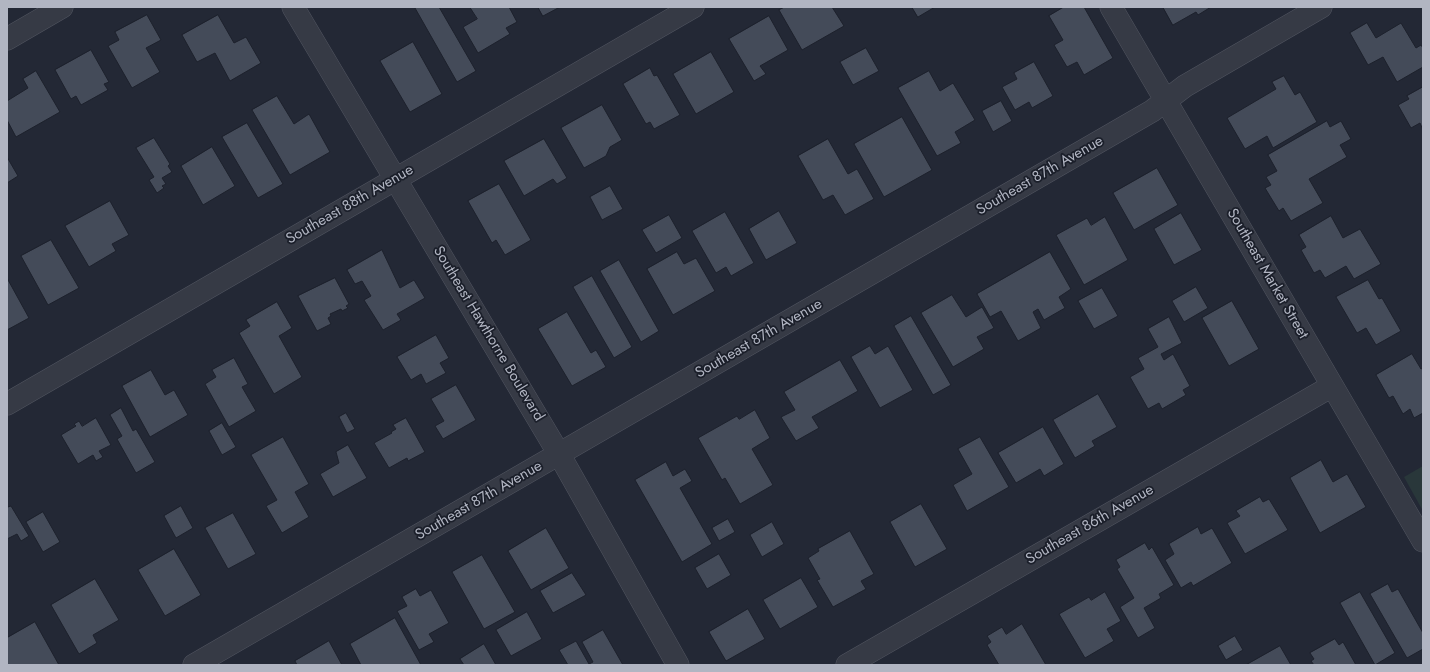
<!DOCTYPE html>
<style>
body{margin:0}
#map{position:relative;width:1430px;height:672px;overflow:hidden;background:#232835;font-family:Jost,sans-serif}
canvas{display:block}
.frame{position:absolute;inset:0;border:8px solid #b1b5c2;pointer-events:none}
</style>
<div id="map">
<canvas width="1430" height="672"></canvas>
<div class="frame"></div>
</div>
<script>
const ctx = document.querySelector('canvas').getContext('2d');
ctx.lineJoin = 'round';
function fillPath(path, color) { ctx.fillStyle = color; ctx.fill(path, 'evenodd'); }
function stroke(path, color, width, dash) { ctx.strokeStyle = color; ctx.lineWidth = width; ctx.lineCap = dash ? 'butt' : 'round'; ctx.setLineDash(dash || []); ctx.stroke(path); }
function drawText(font, color, halo, rows, align = 'center') {
  ctx.font = font + ' Jost,sans-serif'; ctx.lineWidth = 3.5; ctx.setLineDash([]); ctx.textBaseline = 'middle'; ctx.strokeStyle = halo; ctx.fillStyle = color; for (const [text, x, y, turn = 0] of rows) {
    ctx.save(); ctx.translate(x, y); ctx.rotate((+turn || 0) * Math.PI / 180); ctx.textAlign = isNaN(turn) ? turn : align; if (halo) ctx.strokeText(text, 0, 0); ctx.fillText(text, 0, 0); ctx.restore();
  }
}
fillPath(new Path2D(`
 M 1423,466 L 1423,511 L 1404,477 Z`), '#29373a');
const building = new Path2D(`
 M 416,7 L 439,7 L 476,71 L 457,82 L 415,8 Z
 M 470,7 L 509,7 L 517,22 L 506,28 L 510,34 L 478,53 L 463,27 L 477,19 Z
 M 538,7 L 560,7 L 543,16 Z
 M 785,7 L 832,7 L 844,26 L 802,50 L 779,10 Z
 M 912,7 L 935,7 L 918,17 Z
 M 1064,7 L 1084,7 L 1113,58 L 1084,75 L 1077,62 L 1067,67 L 1054,45 L 1063,40 L 1049,16 Z
 M 1163,7 L 1211,7 L 1198,15 L 1196,12 L 1173,25 Z
 M 147,15 L 161,40 L 146,48 L 160,72 L 132,88 L 108,46 L 119,40 L 115,32 Z
 M 218,15 L 234,43 L 246,37 L 261,63 L 230,81 L 215,53 L 197,62 L 182,35 Z
 M 769,16 L 788,50 L 760,66 L 766,74 L 754,81 L 729,39 Z
 M 1367,23 L 1376,38 L 1401,23 L 1416,48 L 1421,45 L 1423,48 L 1423,67 L 1397,82 L 1383,57 L 1368,65 L 1350,33 Z
 M 413,42 L 442,94 L 410,112 L 380,61 Z
 M 866,48 L 879,71 L 853,85 L 840,62 Z
 M 91,50 L 109,82 L 104,84 L 108,90 L 81,105 L 76,96 L 71,99 L 55,70 Z
 M 711,52 L 734,92 L 696,114 L 673,74 Z
 M 1034,62 L 1053,96 L 1032,108 L 1029,102 L 1015,110 L 1002,87 L 1017,79 L 1014,73 Z
 M 650,68 L 654,76 L 657,75 L 680,115 L 654,129 L 650,122 L 646,124 L 623,84 Z
 M 36,71 L 60,112 L 16,137 L 7,120 L 7,101 L 28,88 L 23,79 Z
 M 929,71 L 940,91 L 953,83 L 975,120 L 955,132 L 961,143 L 937,156 L 898,88 Z
 M 1284,76 L 1295,95 L 1300,92 L 1317,122 L 1273,148 L 1267,136 L 1245,149 L 1227,118 L 1276,89 L 1272,82 Z
 M 1423,87 L 1423,130 L 1420,123 L 1411,128 L 1398,105 L 1409,99 L 1407,96 Z
 M 277,96 L 294,124 L 309,114 L 330,152 L 290,175 L 252,110 Z
 M 1001,101 L 1012,121 L 993,132 L 982,111 Z
 M 602,105 L 622,140 L 610,147 L 606,156 L 584,168 L 561,128 Z
 M 902,117 L 932,170 L 884,197 L 854,144 Z
 M 1327,121 L 1330,127 L 1341,121 L 1351,139 L 1340,145 L 1347,157 L 1309,179 L 1323,203 L 1291,221 L 1283,208 L 1279,211 L 1265,188 L 1271,185 L 1266,177 L 1277,171 L 1268,155 Z
 M 247,123 L 283,184 L 258,198 L 222,137 Z
 M 154,138 L 170,164 L 168,166 L 172,172 L 162,178 L 166,184 L 162,186 L 164,188 L 157,193 L 149,180 L 154,177 L 136,148 Z
 M 544,139 L 567,178 L 557,184 L 553,179 L 524,196 L 504,161 Z
 M 828,139 L 848,174 L 857,169 L 874,199 L 845,215 L 833,195 L 823,200 L 798,156 Z
 M 212,147 L 235,186 L 203,205 L 181,166 Z
 M 7,157 L 18,176 L 7,183 Z
 M 1157,168 L 1178,205 L 1134,230 L 1113,193 Z
 M 499,184 L 531,240 L 505,255 L 496,240 L 492,243 L 468,201 Z
 M 610,186 L 623,209 L 602,220 L 590,197 Z
 M 110,201 L 129,235 L 112,244 L 116,251 L 89,267 L 65,226 Z
 M 779,211 L 797,243 L 766,260 L 749,229 Z
 M 725,212 L 754,263 L 731,276 L 726,267 L 716,273 L 692,231 Z
 M 1181,213 L 1202,250 L 1174,265 L 1154,229 Z
 M 669,215 L 682,238 L 656,253 L 642,230 Z
 M 1331,216 L 1343,238 L 1360,229 L 1381,264 L 1354,279 L 1346,266 L 1325,278 L 1320,270 L 1314,273 L 1301,250 L 1306,247 L 1299,235 Z
 M 1105,217 L 1128,260 L 1084,285 L 1056,235 L 1087,218 L 1091,225 Z
 M 51,240 L 79,288 L 48,305 L 21,256 Z
 M 382,250 L 400,288 L 414,280 L 425,298 L 397,314 L 401,320 L 383,330 L 364,300 L 371,296 L 362,281 L 355,284 L 347,270 Z
 M 677,252 L 684,264 L 696,258 L 715,291 L 673,315 L 647,269 Z
 M 1050,252 L 1071,289 L 1059,297 L 1065,308 L 1044,320 L 1038,309 L 1033,312 L 1041,328 L 1018,341 L 1001,311 L 990,317 L 977,294 Z
 M 619,260 L 659,331 L 641,342 L 600,271 Z
 M 592,276 L 632,347 L 614,358 L 573,287 Z
 M 7,278 L 29,318 L 7,330 Z
 M 335,278 L 349,304 L 346,306 L 348,308 L 342,311 L 341,309 L 330,314 L 331,316 L 328,318 L 331,324 L 317,331 L 298,296 Z
 M 1368,280 L 1379,299 L 1382,298 L 1401,331 L 1376,345 L 1366,328 L 1357,333 L 1336,297 Z
 M 1196,287 L 1208,308 L 1184,322 L 1172,301 Z
 M 1102,288 L 1118,316 L 1094,329 L 1078,301 Z
 M 952,295 L 966,317 L 982,307 L 994,328 L 977,337 L 984,349 L 953,367 L 921,313 Z
 M 1232,301 L 1259,349 L 1229,366 L 1202,318 Z
 M 277,302 L 292,328 L 279,336 L 302,377 L 274,394 L 239,333 L 250,326 L 246,320 Z
 M 567,312 L 591,353 L 596,350 L 606,367 L 572,386 L 538,329 Z
 M 911,316 L 951,385 L 933,395 L 894,326 Z
 M 1169,317 L 1182,343 L 1161,354 L 1164,360 L 1173,354 L 1190,386 L 1183,390 L 1186,395 L 1162,409 L 1159,403 L 1148,409 L 1130,377 L 1144,369 L 1138,358 L 1158,347 L 1148,329 Z
 M 436,335 L 449,358 L 440,363 L 446,373 L 426,384 L 421,374 L 411,380 L 397,357 Z
 M 870,346 L 875,354 L 888,346 L 913,390 L 880,408 L 851,357 Z
 M 1412,354 L 1421,369 L 1423,368 L 1423,413 L 1414,418 L 1410,409 L 1403,414 L 1393,396 L 1389,398 L 1376,375 Z
 M 234,358 L 248,384 L 242,387 L 256,411 L 229,427 L 205,384 L 216,377 L 212,370 Z
 M 840,360 L 858,391 L 812,417 L 819,428 L 796,441 L 781,417 L 795,410 L 784,392 Z
 M 151,370 L 165,395 L 174,390 L 188,415 L 150,437 L 122,386 Z
 M 456,385 L 476,420 L 443,439 L 435,426 L 444,421 L 431,399 Z
 M 1098,394 L 1117,427 L 1092,441 L 1095,446 L 1075,458 L 1053,420 Z
 M 121,408 L 133,431 L 136,429 L 155,462 L 136,473 L 117,439 L 122,436 L 110,415 Z
 M 755,410 L 770,438 L 752,449 L 773,485 L 740,504 L 725,478 L 722,480 L 698,438 L 737,416 L 739,419 Z
 M 346,413 L 355,429 L 347,433 L 339,417 Z
 M 96,418 L 111,445 L 99,451 L 103,457 L 96,461 L 93,455 L 78,464 L 61,435 L 76,426 L 74,424 L 79,421 L 82,426 Z
 M 406,418 L 425,452 L 408,461 L 407,458 L 389,468 L 374,443 L 392,433 L 391,432 L 396,429 L 393,425 Z
 M 222,423 L 236,447 L 222,455 L 209,431 Z
 M 1043,427 L 1064,464 L 1044,476 L 1040,469 L 1016,483 L 998,453 Z
 M 283,437 L 309,484 L 295,492 L 309,517 L 282,533 L 266,506 L 277,500 L 251,455 Z
 M 980,437 L 1009,487 L 967,511 L 953,485 L 972,474 L 958,449 Z
 M 348,445 L 367,478 L 333,497 L 320,474 L 339,463 L 336,452 Z
 M 1321,460 L 1333,482 L 1347,474 L 1366,507 L 1320,533 L 1290,478 Z
 M 666,462 L 673,476 L 685,469 L 692,481 L 680,488 L 712,544 L 682,562 L 635,480 Z
 M 1260,497 L 1263,502 L 1269,499 L 1288,530 L 1245,554 L 1227,523 L 1240,516 L 1236,511 Z
 M 921,504 L 947,549 L 915,567 L 890,522 Z
 M 7,505 L 8,507 L 11,506 L 29,536 L 21,541 L 17,534 L 7,539 Z
 M 181,506 L 193,528 L 176,538 L 164,516 Z
 M 43,512 L 60,542 L 43,552 L 26,522 Z
 M 233,513 L 256,554 L 228,569 L 205,528 Z
 M 728,519 L 735,532 L 719,541 L 712,528 Z
 M 772,522 L 784,544 L 762,557 L 750,535 Z
 M 1198,527 L 1201,534 L 1212,528 L 1232,563 L 1193,586 L 1191,582 L 1181,588 L 1165,560 L 1174,554 L 1169,544 Z
 M 546,528 L 569,568 L 531,590 L 508,551 Z
 M 850,531 L 874,574 L 861,581 L 866,589 L 833,607 L 817,580 L 820,579 L 808,558 L 819,551 L 818,549 Z
 M 1145,543 L 1149,550 L 1152,547 L 1174,585 L 1159,594 L 1161,598 L 1144,608 L 1155,628 L 1138,638 L 1120,607 L 1134,598 L 1117,569 L 1120,567 L 1116,560 Z
 M 174,549 L 201,595 L 165,616 L 138,570 Z
 M 719,554 L 731,575 L 707,589 L 695,568 Z
 M 482,555 L 515,612 L 484,629 L 452,572 Z
 M 572,573 L 586,595 L 553,613 L 540,591 Z
 M 801,578 L 818,607 L 780,629 L 763,600 Z
 M 95,579 L 119,620 L 93,635 L 97,643 L 79,654 L 51,605 Z
 M 1388,584 L 1392,592 L 1398,589 L 1423,633 L 1423,649 L 1407,658 L 1370,594 Z
 M 416,589 L 420,596 L 431,590 L 449,623 L 429,634 L 434,642 L 419,650 L 397,611 L 407,606 L 402,597 Z
 M 1105,592 L 1121,621 L 1107,629 L 1114,641 L 1085,658 L 1059,614 L 1089,597 L 1091,600 Z
 M 1360,592 L 1395,653 L 1375,665 L 1340,603 Z
 M 748,609 L 765,639 L 726,661 L 709,632 Z
 M 527,612 L 542,639 L 511,656 L 496,630 Z
 M 395,618 L 421,665 L 361,665 L 350,644 Z
 M 35,622 L 59,665 L 7,665 L 7,638 Z
 M 1022,624 L 1046,665 L 999,665 L 987,645 L 991,642 L 987,636 L 1002,627 L 1006,634 Z
 M 603,630 L 623,665 L 568,665 L 559,650 L 576,641 L 589,664 L 593,662 L 582,642 Z
 M 1235,636 L 1243,650 L 1226,660 L 1218,646 Z
 M 1335,639 L 1339,645 L 1343,642 L 1356,665 L 1314,665 L 1311,661 L 1314,659 L 1310,653 Z
 M 329,641 L 342,665 L 297,665 L 295,661 Z
 M 484,644 L 496,665 L 464,665 L 460,659 Z
 M 1280,646 L 1291,665 L 1246,665 Z`);
fillPath(building, '#444b59');
stroke(building, '#1d212c', 1);
const minor = new Path2D(`
 M 293,7 L 559,454 L 678,665
 M 1111,7 L 1423,541
 M 7,39 L 62,7
 M 7,404 L 693,7
 M 194,665 L 1152,111 L 1185,86 L 1321,7
 M 847,665 L 1332,386`);
stroke(minor, '#515560', 23);
stroke(minor, '#363a45', 22);
drawText('15px', '#b1b5c2', '#1b1f2a', [
 ["Southeast 87th Avenue",1040,176,-30],
 ["Southeast 88th Avenue",350,205,-30],
 ["Southeast Market Street",1267,274,60],
 ["Southeast Hawthorne Boulevard",488,334,59],
 ["Southeast 87th Avenue",759,339,-30],
 ["Southeast 87th Avenue",479,501,-30],
 ["Southeast 86th Avenue",1090,525,-30]
]);
</script>
